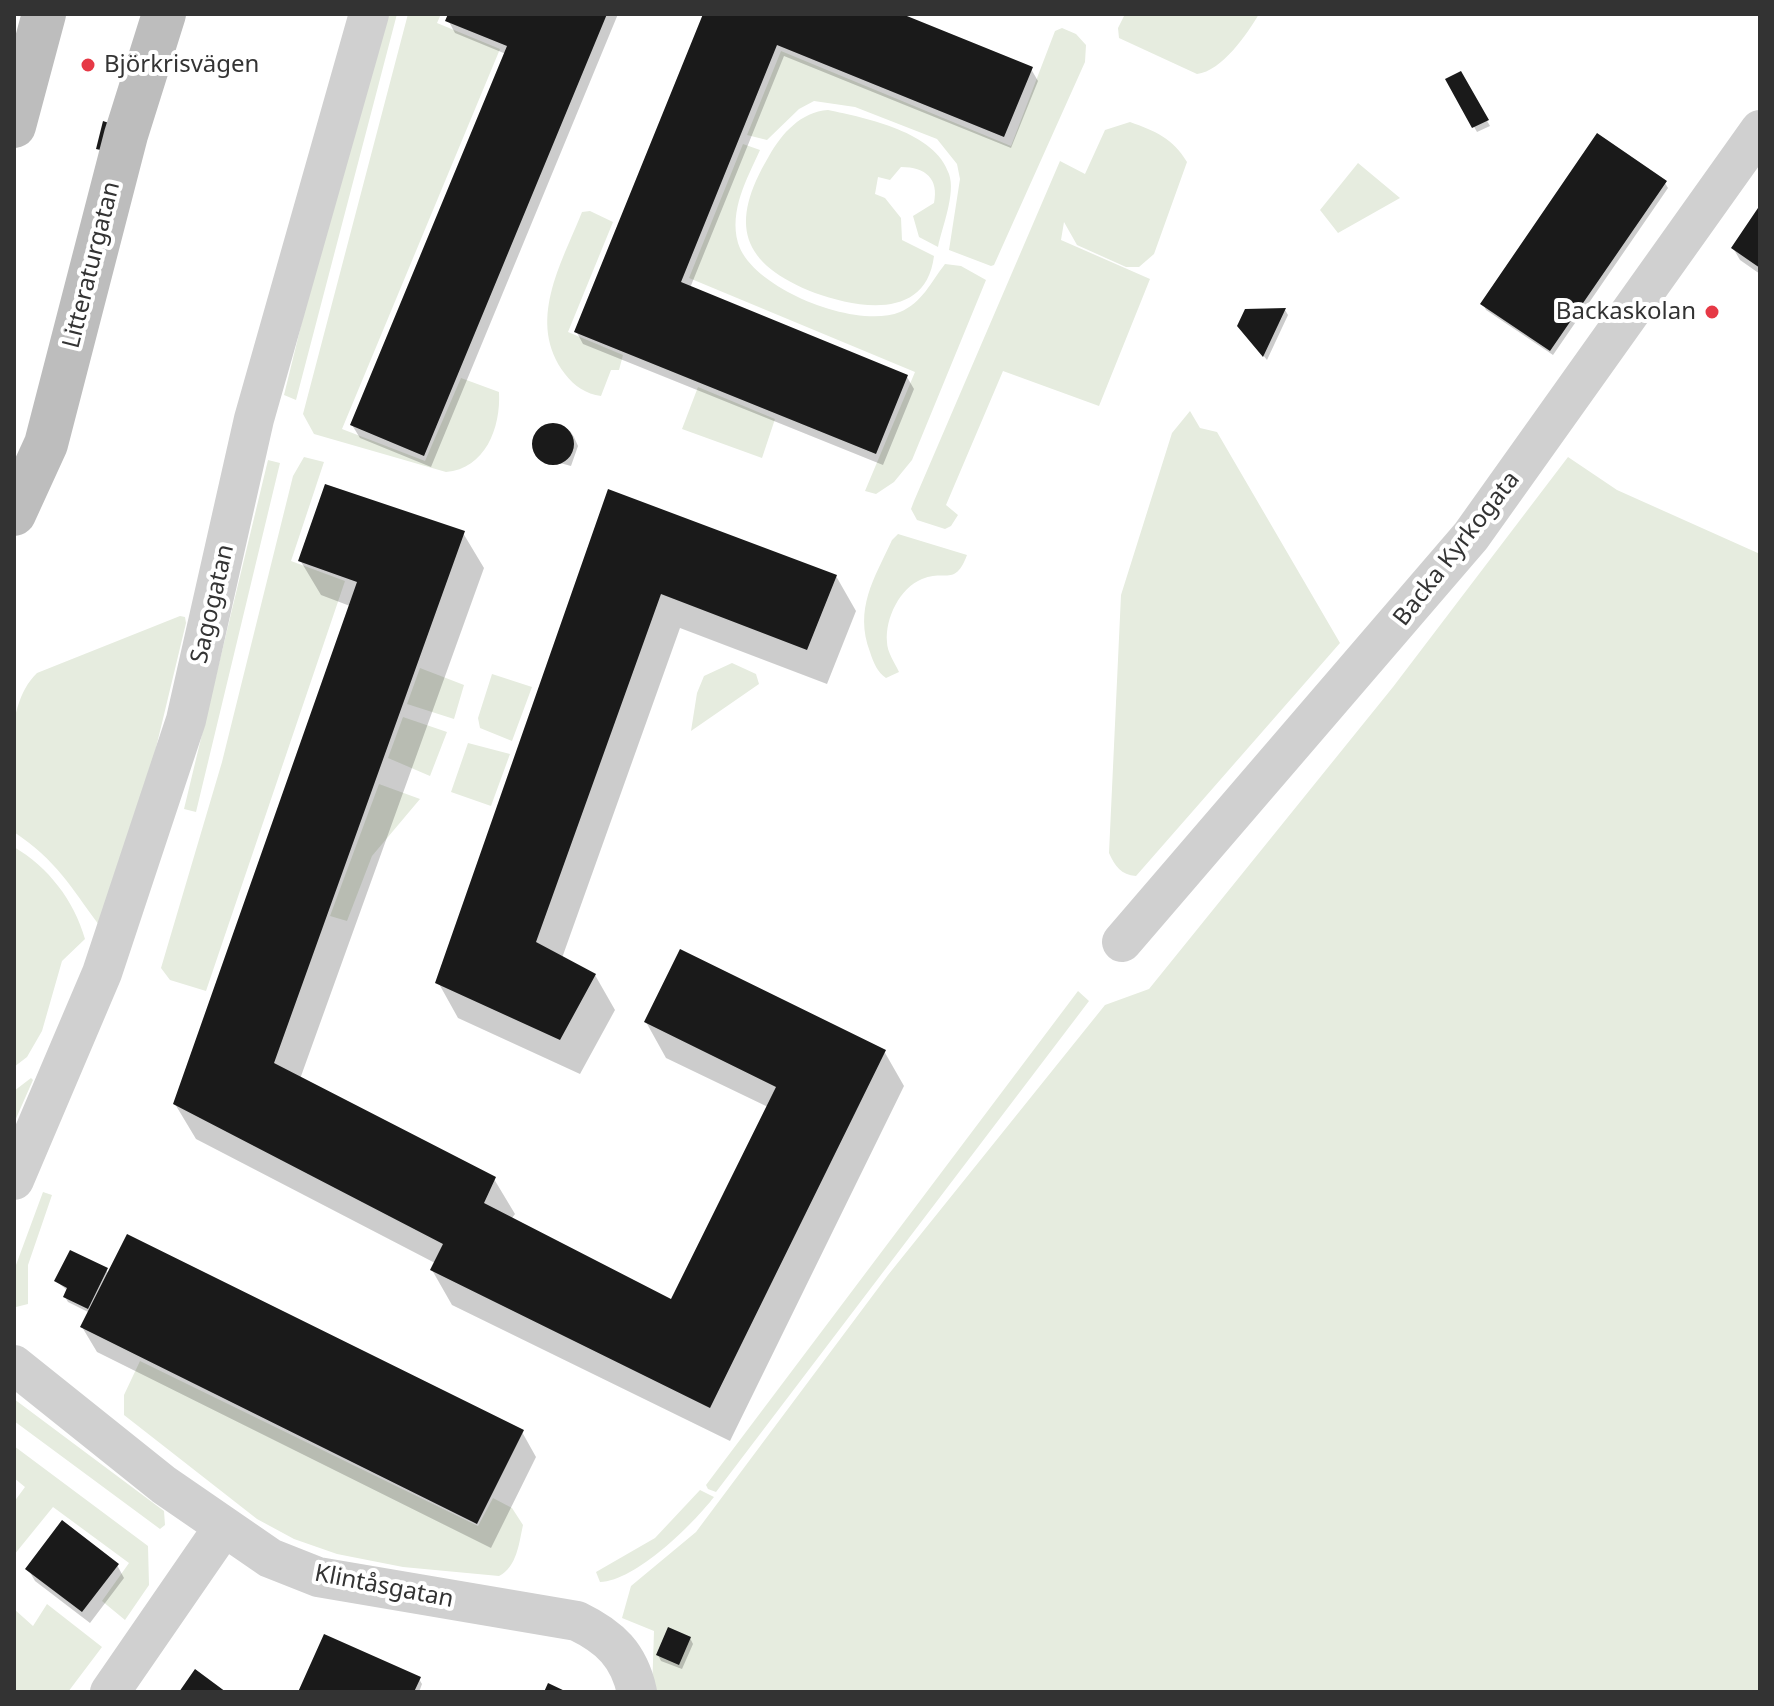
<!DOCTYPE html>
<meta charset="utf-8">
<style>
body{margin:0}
#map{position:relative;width:1774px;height:1706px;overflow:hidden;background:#fff;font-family:"Noto Sans",sans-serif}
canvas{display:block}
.frame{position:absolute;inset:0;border:16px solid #333;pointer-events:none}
</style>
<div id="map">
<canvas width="1774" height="1706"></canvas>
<div class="frame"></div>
</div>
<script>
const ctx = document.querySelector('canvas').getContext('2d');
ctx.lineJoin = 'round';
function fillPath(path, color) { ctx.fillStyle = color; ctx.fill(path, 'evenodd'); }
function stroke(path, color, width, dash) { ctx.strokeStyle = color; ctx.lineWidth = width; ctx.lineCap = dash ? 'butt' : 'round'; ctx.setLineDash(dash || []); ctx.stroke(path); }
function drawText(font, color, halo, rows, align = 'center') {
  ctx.font = font + ' "Noto Sans",sans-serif'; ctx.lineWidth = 8; ctx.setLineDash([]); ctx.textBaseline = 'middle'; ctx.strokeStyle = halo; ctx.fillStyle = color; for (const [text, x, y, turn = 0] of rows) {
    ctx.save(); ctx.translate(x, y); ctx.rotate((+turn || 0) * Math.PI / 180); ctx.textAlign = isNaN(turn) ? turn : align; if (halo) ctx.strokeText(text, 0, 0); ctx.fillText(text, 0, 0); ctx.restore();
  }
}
fillPath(new Path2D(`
 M 384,14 L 397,14 L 296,400 L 284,395 L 337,179 Z
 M 408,14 L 441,14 L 437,23 L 500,49 L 342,429 L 425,461 L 461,378 L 499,392 C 501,428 485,469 446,472 L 314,434 L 303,414 Z
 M 1125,14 L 1259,14 C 1247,34 1222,71 1197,74 L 1119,38 L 1118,28 Z
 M 1062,28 L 1076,34 L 1086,45 L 1085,62 L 994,265 L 991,266 L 949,250 L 960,179 L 957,164 L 937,139 L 855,107 L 814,101 L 799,109 L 767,140 L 747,135 L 781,51 L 1011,146 L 1055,31 Z
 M 828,110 C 866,118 936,132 949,174 C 956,194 942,227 938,247 L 919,237 L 913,216 L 934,203 C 939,179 926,167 901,167 L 890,180 L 878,177 L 875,194 L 885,198 L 901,218 L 902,240 L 934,256 C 926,321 857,308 815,293 C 741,264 728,225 769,156 C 782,133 801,112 828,110 Z
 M 1130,122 C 1155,131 1173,138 1187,162 L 1154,254 L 1139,267 L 1126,267 L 1077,245 L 1064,222 L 1061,240 L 1150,279 L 1099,406 L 1003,371 L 946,505 L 958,515 L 951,526 L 945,529 L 917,520 L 911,509 L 914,501 L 1060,161 L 1085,174 L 1105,130 Z
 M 743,144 L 760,150 C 747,179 729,210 738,243 C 752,289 857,330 900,312 C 922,303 931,282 945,264 L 961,266 L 986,280 L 912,460 L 894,482 L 876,494 L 865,491 L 915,372 L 689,278 Z
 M 1358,163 L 1400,198 L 1338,233 L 1320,210 Z
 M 590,211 L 613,222 L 568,332 L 623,355 L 619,370 L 611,370 L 601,396 C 586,394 574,386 565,374 C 526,322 561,265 582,212 Z
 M 698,387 L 775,419 L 762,458 L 682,429 Z
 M 1190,411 L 1200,428 L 1217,432 L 1340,643 L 1136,876 C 1121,875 1115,866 1109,853 L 1121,595 L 1172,433 Z
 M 304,457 L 324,462 L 291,561 L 345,581 L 206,991 L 170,980 L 161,968 L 222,762 L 293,476 Z
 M 1568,457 L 1617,490 L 1760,554 L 1760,1692 L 652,1692 L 654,1631 L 622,1618 L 631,1586 L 696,1532 L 888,1275 L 1105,1005 L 1149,989 L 1393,687 Z
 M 268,460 L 280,463 L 196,812 L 184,809 Z
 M 898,534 L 967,555 C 955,587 946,569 922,579 C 900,588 885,618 887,642 C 887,652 895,663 899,672 L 886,678 C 878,673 873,662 870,652 C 854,609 874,579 892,540 Z
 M 180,616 L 185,617 L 186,623 L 155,752 L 99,925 C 70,886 57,861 14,832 C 14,785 0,709 37,673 Z
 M 732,663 L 756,674 L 759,684 L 691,731 L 697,693 L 704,676 Z
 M 420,668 L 464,685 L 454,719 L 407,704 Z
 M 492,674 L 532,687 L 512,741 L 480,728 L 478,718 Z
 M 403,717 L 447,732 L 430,776 L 388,758 Z
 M 468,743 L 510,754 L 491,806 L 451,792 Z
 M 379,784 L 420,799 L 372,856 L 347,921 L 330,916 Z
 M 14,847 C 48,867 74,900 85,939 L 62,961 L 42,1031 L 27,1057 L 14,1067 Z
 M 1078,991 L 1089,1001 L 716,1492 L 708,1489 L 706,1485 Z
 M 31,1078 L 33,1080 L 14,1123 L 14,1091 Z
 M 43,1192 L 52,1195 L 28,1265 L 28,1304 L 16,1307 L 16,1265 Z
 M 140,1361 L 478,1526 L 493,1498 L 512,1508 L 523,1525 C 519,1543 517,1567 499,1576 L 403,1567 L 337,1554 L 294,1539 L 257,1519 L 124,1415 L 124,1395 Z
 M 14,1399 L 164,1511 L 165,1525 L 160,1529 L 14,1421 Z
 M 14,1446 L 148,1546 L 149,1585 L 125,1620 L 102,1601 L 129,1563 L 53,1507 L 14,1555 L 14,1502 L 25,1487 L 14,1478 Z
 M 700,1490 L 714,1497 C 693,1524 636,1581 600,1582 L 596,1572 L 655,1538 Z
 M 47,1604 L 102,1647 L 68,1692 L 14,1692 L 14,1609 L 33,1626 Z`), '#e6ecdf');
fillPath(new Path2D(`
 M 450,14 L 618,14 L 431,467 L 360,438 L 352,425 L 506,54 L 455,33 L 448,20 Z
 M 705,14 L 897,14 L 1031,69 L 1038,81 L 1011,148 L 784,56 L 690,288 L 907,377 L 914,389 L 883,465 L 583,344 L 576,331 Z
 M 1460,74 L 1490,126 L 1477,132 L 1447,80 Z
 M 1665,183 L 1668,188 L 1553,355 L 1486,310 L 1483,304 Z
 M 1760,209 L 1760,274 L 1740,260 L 1733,248 Z
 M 1285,310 L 1288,315 L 1267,360 L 1245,333 L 1246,311 Z
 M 549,424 L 570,431 L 574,437 L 578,446 L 571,466 L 538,457 L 533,448 L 540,427 Z
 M 609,492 L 836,576 L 856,611 L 827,684 L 680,628 L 562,958 L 595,975 L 615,1010 L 580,1074 L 458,1018 L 438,982 Z
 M 463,533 L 484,568 L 300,1079 L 494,1179 L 515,1214 L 512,1218 L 672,1302 L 768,1107 L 666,1058 L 646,1022 L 884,1051 L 904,1086 L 730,1441 L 452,1305 L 432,1270 L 435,1263 L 196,1139 L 175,1104 L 350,606 L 321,595 L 300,560 Z
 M 106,1270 L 109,1274 L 522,1432 L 536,1457 L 491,1548 L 97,1352 L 82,1327 L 90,1313 L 68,1302 L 65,1297 L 68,1291 L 56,1281 Z
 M 117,1565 L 124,1578 L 90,1623 L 35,1581 L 28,1569 Z
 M 690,1638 L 693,1644 L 682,1669 L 661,1661 L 658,1655 Z
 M 419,1679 L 422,1684 L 419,1692 L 300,1692 Z`), '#0003');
fillPath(new Path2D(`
 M 448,14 L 607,14 L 424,456 L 350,425 L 507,46 L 445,21 Z
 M 703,14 L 902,14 L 1033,67 L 1004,137 L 777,45 L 681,282 L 908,375 L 876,454 L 574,332 Z
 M 1461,71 L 1489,120 L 1472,128 L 1445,79 Z
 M 103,121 L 112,124 L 105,151 L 96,149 Z
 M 1597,133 L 1667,181 L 1550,351 L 1480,304 Z
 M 1760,205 L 1760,268 L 1731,248 Z
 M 1286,308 L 1263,357 L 1237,326 L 1245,309 Z
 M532 444a21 21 0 1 1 42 0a21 21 0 1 1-42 0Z
 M 325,484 L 465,531 L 274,1063 L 496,1177 L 484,1203 L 671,1299 L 776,1087 L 644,1022 L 680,949 L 886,1050 L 710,1408 L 430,1270 L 443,1244 L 173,1104 L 357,582 L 298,561 Z
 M 608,489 L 837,575 L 807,650 L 661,594 L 536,942 L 596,974 L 560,1040 L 435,983 Z
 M 127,1234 L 524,1430 L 477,1524 L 80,1327 Z
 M 70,1250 L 108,1268 L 88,1309 L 63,1297 L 67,1288 L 54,1281 Z
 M 62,1520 L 119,1564 L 82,1612 L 25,1569 Z
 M 668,1627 L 691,1637 L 679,1665 L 656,1655 Z
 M 324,1634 L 421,1677 L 414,1692 L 298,1692 Z
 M 195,1669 L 226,1692 L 179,1692 Z
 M 548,1683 L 567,1692 L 544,1692 Z`), '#1a1a1a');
stroke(new Path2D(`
 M 1122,942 L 1471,536 L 1760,130
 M 14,1180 L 102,973 L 186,720 L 254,419 L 369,14
 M 14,1365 L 164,1485 L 270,1558 L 318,1577 L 577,1621 C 610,1637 629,1655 637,1692
 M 110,1692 L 223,1528`), '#d0d0d0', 40);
stroke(new Path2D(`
 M 14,126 L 44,14
 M 14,514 L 46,444 L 126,135 L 164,14`), '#bdbdbd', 44);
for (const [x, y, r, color] of [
 [88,65,8,"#e63946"],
 [1712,312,8,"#e63946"]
]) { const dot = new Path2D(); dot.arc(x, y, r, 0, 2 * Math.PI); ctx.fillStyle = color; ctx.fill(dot); stroke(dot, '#fff', 3); }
drawText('24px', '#333', '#fff', [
 ["Björkrisvägen",104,65],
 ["Backaskolan",1696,312,"right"]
], 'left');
drawText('24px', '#333', '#fff', [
 ["Litteraturgatan",92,265,-76],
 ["Backa Kyrkogata",1457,549,-52],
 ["Sagogatan",213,604,-77],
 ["Klintåsgatan",384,1587,11]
]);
</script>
